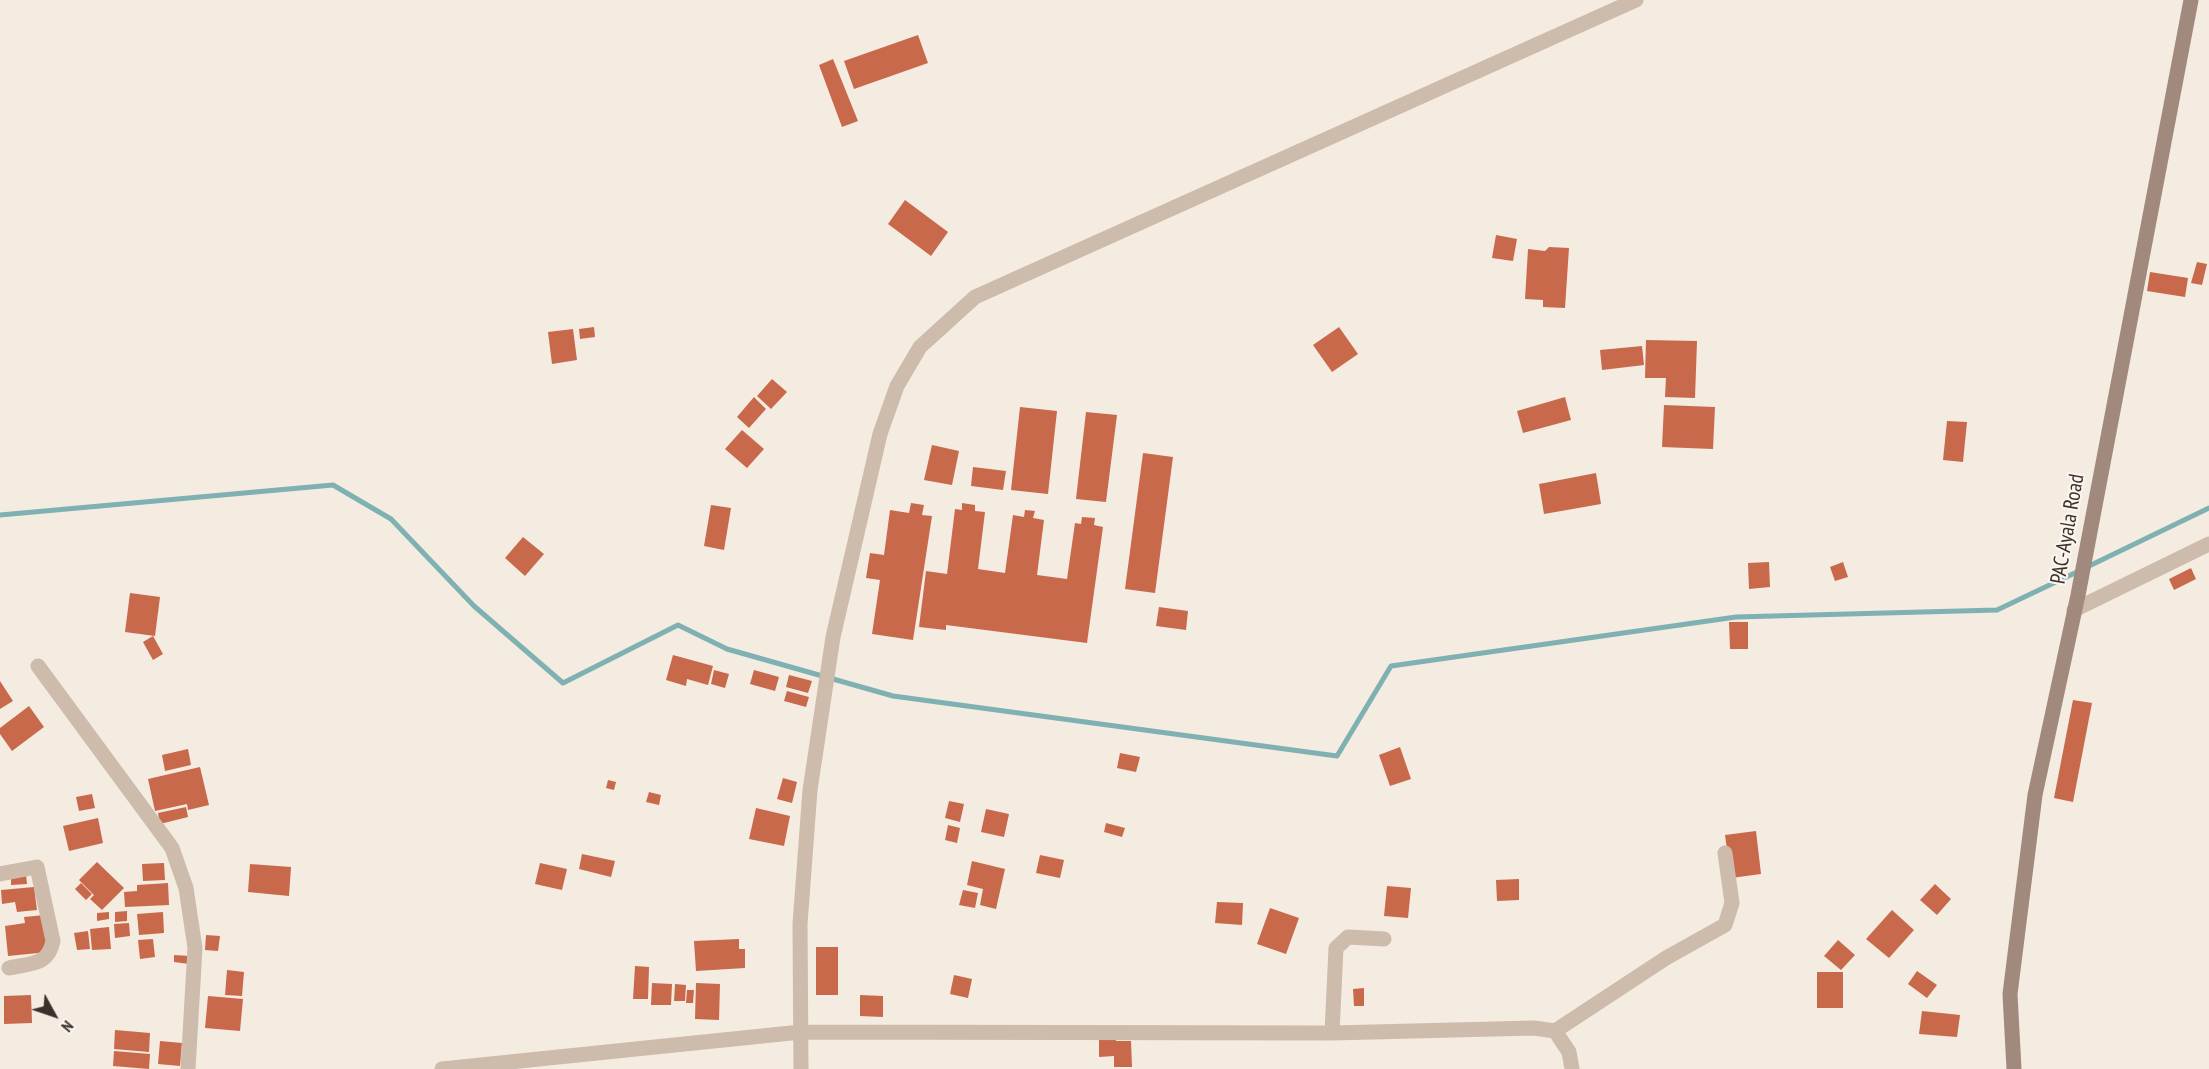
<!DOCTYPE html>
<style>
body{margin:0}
#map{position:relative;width:2209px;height:1069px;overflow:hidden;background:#f4ebe1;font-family:"PT Sans Narrow",sans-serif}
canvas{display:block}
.north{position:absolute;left:24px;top:985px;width:60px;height:60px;-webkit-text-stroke:4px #fbf5ee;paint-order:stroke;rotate:130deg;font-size:16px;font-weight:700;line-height:24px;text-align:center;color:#3b302b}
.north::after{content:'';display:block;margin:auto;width:21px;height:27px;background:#3b302b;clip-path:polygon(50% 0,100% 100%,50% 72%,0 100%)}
</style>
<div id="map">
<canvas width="2209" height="1069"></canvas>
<div class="north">N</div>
</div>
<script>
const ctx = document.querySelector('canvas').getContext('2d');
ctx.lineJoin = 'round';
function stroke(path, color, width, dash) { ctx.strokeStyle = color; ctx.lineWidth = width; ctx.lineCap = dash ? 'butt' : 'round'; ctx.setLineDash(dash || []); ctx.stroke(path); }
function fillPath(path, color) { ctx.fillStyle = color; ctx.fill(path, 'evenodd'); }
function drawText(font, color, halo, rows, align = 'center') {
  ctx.font = font + ' "PT Sans Narrow",sans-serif'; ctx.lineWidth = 4.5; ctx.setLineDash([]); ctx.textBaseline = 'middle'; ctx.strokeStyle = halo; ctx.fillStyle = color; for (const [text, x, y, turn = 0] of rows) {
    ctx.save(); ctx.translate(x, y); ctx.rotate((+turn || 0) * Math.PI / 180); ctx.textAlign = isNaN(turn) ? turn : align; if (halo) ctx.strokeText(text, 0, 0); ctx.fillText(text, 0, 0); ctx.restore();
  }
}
stroke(new Path2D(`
 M 0,515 L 333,485 L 391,519 L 474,606 L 563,683 L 678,625 L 727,649 L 893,696 L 1337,756 L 1391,666 L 1736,617 L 1997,610 L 2079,571
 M 2087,567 L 2209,508`), '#7fb0b2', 5);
fillPath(new Path2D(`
 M 918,35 L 928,63 L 854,89 L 844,61 Z
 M 833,59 L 858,121 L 842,127 L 819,65 Z
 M 905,200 L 948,232 L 931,256 L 888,224 Z
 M 1496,235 L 1517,239 L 1513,261 L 1492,258 Z
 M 1549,247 L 1569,248 L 1565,308 L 1543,307 L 1543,300 L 1525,299 L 1528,249 L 1545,251 Z
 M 2197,262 L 2207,264 L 2202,285 L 2191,283 Z
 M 2150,272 L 2188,278 L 2185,297 L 2147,291 Z
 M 594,327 L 595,337 L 580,339 L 579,329 Z
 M 1339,327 L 1358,354 L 1332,372 L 1313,345 Z
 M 573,329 L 577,360 L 552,364 L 548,332 Z
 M 1646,340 L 1697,341 L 1695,398 L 1665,397 L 1666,378 L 1645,378 Z
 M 1642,346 L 1644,365 L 1602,370 L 1600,350 Z
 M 772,379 L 787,392 L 771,409 L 757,396 Z
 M 754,397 L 766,409 L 749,428 L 737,417 Z
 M 1565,397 L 1571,420 L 1523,433 L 1517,411 Z
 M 1664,405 L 1715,407 L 1713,449 L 1662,447 Z
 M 1020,407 L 1057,411 L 1048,494 L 1011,490 Z
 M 1086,412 L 1117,415 L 1106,502 L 1076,499 Z
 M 1947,421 L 1967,422 L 1963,462 L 1943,460 Z
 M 742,430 L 764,449 L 747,468 L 725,449 Z
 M 932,445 L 959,451 L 952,485 L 924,480 Z
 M 1143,453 L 1173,457 L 1155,593 L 1125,589 Z
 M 973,467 L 1006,471 L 1003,490 L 971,486 Z
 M 1596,473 L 1601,504 L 1544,514 L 1539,484 Z
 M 911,503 L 924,505 L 922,515 L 932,516 L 913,640 L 872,634 L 880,580 L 866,578 L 870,553 L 884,555 L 890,510 L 909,513 Z
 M 962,503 L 975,505 L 975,511 L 985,512 L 978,569 L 1005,573 L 1013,515 L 1024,517 L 1025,510 L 1035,511 L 1033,518 L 1044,520 L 1037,575 L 1067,579 L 1075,523 L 1081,524 L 1082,517 L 1095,518 L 1094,525 L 1103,527 L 1087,643 L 946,625 L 946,630 L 919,627 L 926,571 L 947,574 L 955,509 L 962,510 Z
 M 711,505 L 731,508 L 724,550 L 704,546 Z
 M 523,537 L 544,554 L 525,576 L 505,558 Z
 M 1769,562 L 1770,587 L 1749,589 L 1748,563 Z
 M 1843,562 L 1848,577 L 1835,581 L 1830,567 Z
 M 2191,568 L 2196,579 L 2174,590 L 2169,579 Z
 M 130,593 L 160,597 L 155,636 L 125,632 Z
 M 1159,607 L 1188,611 L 1186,630 L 1156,626 Z
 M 1729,622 L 1748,622 L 1748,649 L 1730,649 Z
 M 153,636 L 163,654 L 153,660 L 143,642 Z
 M 673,655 L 713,666 L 708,685 L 687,679 L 686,686 L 666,680 Z
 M 714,670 L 729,674 L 725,688 L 711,684 Z
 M 754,670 L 779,677 L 775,691 L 750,684 Z
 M 789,675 L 812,681 L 808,693 L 786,687 Z
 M 0,681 L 13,701 L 0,709 Z
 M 787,691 L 809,697 L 806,707 L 784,701 Z
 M 2073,700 L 2092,703 L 2073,802 L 2054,798 Z
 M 29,706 L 44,727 L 12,751 L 0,734 L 0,728 Z
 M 1400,747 L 1411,779 L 1390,786 L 1379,755 Z
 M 188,749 L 191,765 L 165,771 L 162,755 Z
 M 1120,753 L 1140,757 L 1136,772 L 1117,768 Z
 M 200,767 L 209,805 L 188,810 L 187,804 L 155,811 L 148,779 Z
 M 783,778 L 797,782 L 792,803 L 777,799 Z
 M 608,780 L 616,782 L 614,790 L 606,788 Z
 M 649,792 L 661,795 L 659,805 L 646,802 Z
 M 92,794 L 95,808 L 79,811 L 76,797 Z
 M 949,801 L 964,804 L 960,822 L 945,818 Z
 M 186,807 L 188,817 L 160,824 L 158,813 Z
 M 756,808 L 790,816 L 784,846 L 749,839 Z
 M 986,809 L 1009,814 L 1004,837 L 981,832 Z
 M 98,818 L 103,843 L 69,851 L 63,826 Z
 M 1106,823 L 1125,828 L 1122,837 L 1104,832 Z
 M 948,825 L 960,828 L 957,843 L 945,840 Z
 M 1756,831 L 1761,874 L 1731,878 L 1725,835 Z
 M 582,854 L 615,861 L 611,877 L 579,869 Z
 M 1040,855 L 1064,860 L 1060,878 L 1036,873 Z
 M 972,861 L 1005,869 L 996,909 L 980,905 L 983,889 L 967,885 Z
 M 97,862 L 124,888 L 102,910 L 90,899 L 94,895 L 79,880 Z
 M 164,863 L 165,880 L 143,881 L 142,864 Z
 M 540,863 L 567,869 L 562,890 L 535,884 Z
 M 250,864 L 291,867 L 289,896 L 248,892 Z
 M 11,875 L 26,875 L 27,884 L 11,885 Z
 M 1519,879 L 1519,900 L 1497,901 L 1496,880 Z
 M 81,883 L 92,894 L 86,900 L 75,889 Z
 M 168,883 L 169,905 L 125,907 L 124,892 L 137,891 L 137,885 Z
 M 1935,884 L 1951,899 L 1937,915 L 1920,900 Z
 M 1387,886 L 1411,888 L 1408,918 L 1384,916 Z
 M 34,887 L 37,910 L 17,912 L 15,902 L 2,904 L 1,890 Z
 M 963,890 L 978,893 L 975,908 L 959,905 Z
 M 1217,902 L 1243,903 L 1242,925 L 1215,923 Z
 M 1270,908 L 1299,918 L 1286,954 L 1257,944 Z
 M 1892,910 L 1914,930 L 1889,958 L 1866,939 Z
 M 127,911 L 127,921 L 115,922 L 115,912 Z
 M 109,912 L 109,919 L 97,921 L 97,913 Z
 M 163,912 L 164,933 L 139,935 L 137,914 Z
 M 45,915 L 48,952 L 8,956 L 5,926 L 25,923 L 24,917 Z
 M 129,923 L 130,936 L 115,938 L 114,924 Z
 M 109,927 L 111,949 L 92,950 L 90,929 Z
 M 88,931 L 90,949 L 77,950 L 74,933 Z
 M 206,935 L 220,936 L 218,951 L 205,950 Z
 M 153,939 L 155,957 L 140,959 L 138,940 Z
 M 739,939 L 739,949 L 745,949 L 745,968 L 696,971 L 694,941 Z
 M 1838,940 L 1855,955 L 1841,970 L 1824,956 Z
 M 816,947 L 838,947 L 838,995 L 816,995 Z
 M 174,955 L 190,956 L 189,964 L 174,962 Z
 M 635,966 L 649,967 L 648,999 L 633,999 Z
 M 227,970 L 244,972 L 242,996 L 225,995 Z
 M 1917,971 L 1937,985 L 1927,998 L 1908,984 Z
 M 1817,972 L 1843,972 L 1843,1008 L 1817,1008 Z
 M 954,975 L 972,979 L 968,998 L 950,994 Z
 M 652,983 L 672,984 L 671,1005 L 651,1005 Z
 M 696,983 L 720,984 L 719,1020 L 695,1019 Z
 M 675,984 L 686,985 L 685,1001 L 674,1001 Z
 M 1364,988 L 1364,1006 L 1354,1006 L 1353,989 Z
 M 687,990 L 694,990 L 693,1003 L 686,1003 Z
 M 31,995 L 32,1023 L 4,1024 L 4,996 Z
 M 860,995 L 883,996 L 883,1017 L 860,1016 Z
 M 208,996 L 243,999 L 240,1031 L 205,1028 Z
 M 1922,1011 L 1960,1015 L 1957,1037 L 1919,1034 Z
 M 115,1030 L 150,1033 L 149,1052 L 114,1049 Z
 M 1116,1035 L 1116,1041 L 1131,1041 L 1132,1067 L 1114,1067 L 1114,1056 L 1099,1057 L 1099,1036 Z
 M 160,1041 L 182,1043 L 180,1066 L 158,1064 Z
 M 114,1051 L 150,1054 L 149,1069 L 113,1066 Z`), '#c8694b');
stroke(new Path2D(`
 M 2074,610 L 2209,544
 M 38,666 L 172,848 L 186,888 L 195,948 L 188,1069
 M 0,874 L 37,867 L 53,941 C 48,966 31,963 9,968
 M 1555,1031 L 1666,958 L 1725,925 L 1732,903 L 1725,853
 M 1332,1033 L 1336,948 L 1348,937 L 1384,939
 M 442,1069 L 801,1032 L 1332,1033 L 1534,1028 L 1555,1031 L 1569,1052 L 1572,1069
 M 801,1069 L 800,924 L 810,790 L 833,637 L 880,434 L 897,386 L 920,347 L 975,297 L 1636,0`), '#cdbbac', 15);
stroke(new Path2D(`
 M 2014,1069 L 2010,994 L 2035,795 L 2078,595 L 2191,0`), '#a18a7d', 15);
drawText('21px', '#3b302b', '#fbf5ee', [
 ["PAC-Ayala Road",2068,529,-80]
]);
</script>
